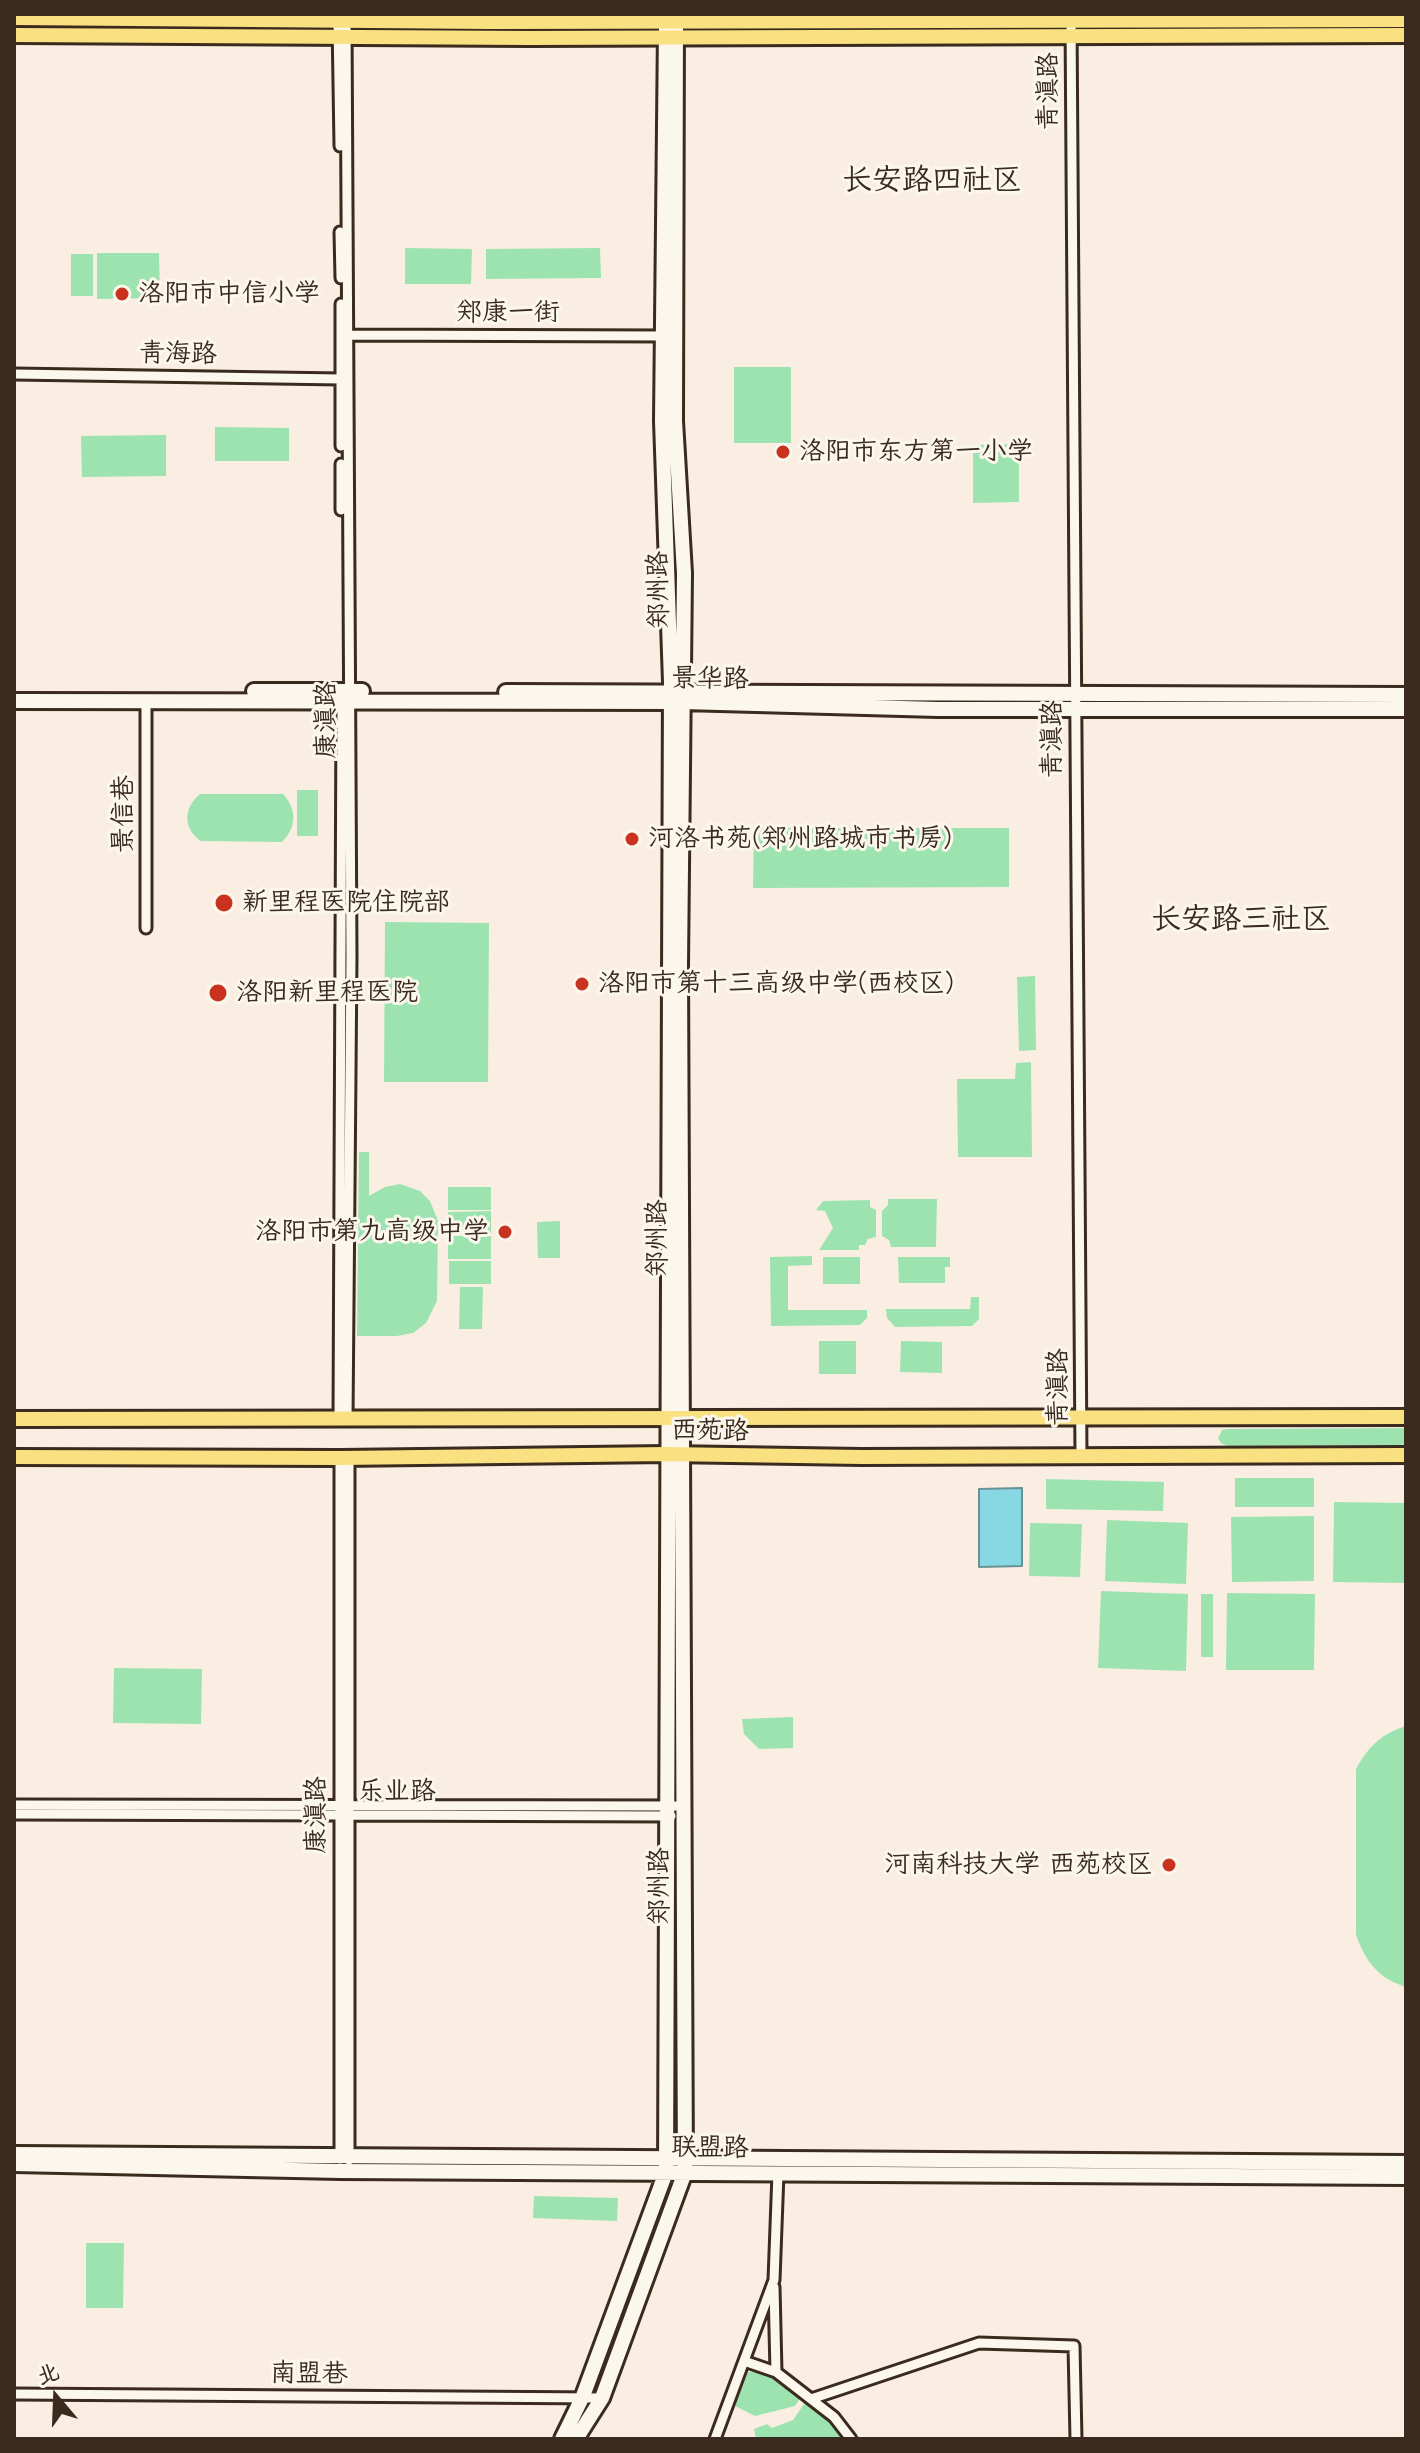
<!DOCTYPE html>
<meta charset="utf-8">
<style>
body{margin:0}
#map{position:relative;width:1420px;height:2453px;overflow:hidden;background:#faeee3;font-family:"Comic Neue","LXGW WenKai TC",sans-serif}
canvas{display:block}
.frame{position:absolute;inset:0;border:16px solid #3b2a1e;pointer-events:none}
.north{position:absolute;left:16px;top:2357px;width:80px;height:80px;-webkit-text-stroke:6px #fbf7ec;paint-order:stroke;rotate:341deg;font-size:22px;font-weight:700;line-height:32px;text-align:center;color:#3b2a1e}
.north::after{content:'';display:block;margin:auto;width:28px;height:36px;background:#3b2a1e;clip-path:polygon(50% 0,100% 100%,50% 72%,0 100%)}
</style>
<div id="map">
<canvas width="1420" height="2453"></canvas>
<div class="frame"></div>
<div class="north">北</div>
</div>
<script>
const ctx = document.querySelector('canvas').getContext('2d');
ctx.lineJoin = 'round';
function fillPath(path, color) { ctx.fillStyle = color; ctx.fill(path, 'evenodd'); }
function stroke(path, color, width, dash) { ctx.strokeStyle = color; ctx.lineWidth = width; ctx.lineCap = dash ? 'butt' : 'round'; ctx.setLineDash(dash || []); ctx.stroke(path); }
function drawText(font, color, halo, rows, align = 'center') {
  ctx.font = font + ' "Comic Neue","LXGW WenKai TC",sans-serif'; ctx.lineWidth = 6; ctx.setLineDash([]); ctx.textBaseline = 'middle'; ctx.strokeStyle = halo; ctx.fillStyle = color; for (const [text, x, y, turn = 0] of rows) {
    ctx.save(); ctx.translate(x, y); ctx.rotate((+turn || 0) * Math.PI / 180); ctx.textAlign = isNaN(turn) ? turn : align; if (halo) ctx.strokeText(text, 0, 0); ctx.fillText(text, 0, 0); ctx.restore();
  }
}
fillPath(new Path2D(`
 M 405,248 L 472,249 L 471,284 L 405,284 Z
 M 600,248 L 601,278 L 486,279 L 486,249 Z
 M 97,253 L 159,253 L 160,298 L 97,299 Z
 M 71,254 L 93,254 L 93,296 L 71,296 Z
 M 734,367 L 791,367 L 791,443 L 734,443 Z
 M 215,427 L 289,428 L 289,461 L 215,461 Z
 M 166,435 L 166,476 L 82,477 L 81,436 Z
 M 1019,444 L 1019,502 L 973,503 L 973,445 Z
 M 297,790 L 318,790 L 318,836 L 297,836 Z
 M 200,794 L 283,794 C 297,809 297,827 282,842 L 201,841 C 183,829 183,808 200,794 Z
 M 754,828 L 1009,828 L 1009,887 L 753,888 Z
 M 385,922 L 489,923 L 488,1082 L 384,1082 Z
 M 1035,976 L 1036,1050 L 1019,1051 L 1017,977 Z
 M 1031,1062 L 1032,1157 L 958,1157 L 957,1079 L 1015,1079 L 1016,1063 Z
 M 359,1152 L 369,1152 L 369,1196 L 385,1187 L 400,1184 L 420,1191 L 430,1201 L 438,1221 L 437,1301 L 426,1323 L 413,1333 L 397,1336 L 357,1336 Z
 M 448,1187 L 491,1187 L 491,1210 L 448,1210 Z
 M 888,1199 L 937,1199 L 936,1247 L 891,1247 L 889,1240 L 882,1236 L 882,1211 L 888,1205 Z
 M 870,1200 L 870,1207 L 876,1210 L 876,1237 L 868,1239 L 865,1245 L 859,1245 L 859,1250 L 819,1250 L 833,1228 L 825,1211 L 816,1210 L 823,1201 Z
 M 491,1211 L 491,1234 L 448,1235 L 448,1212 Z
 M 560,1221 L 560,1258 L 538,1258 L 537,1222 Z
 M 448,1236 L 491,1236 L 491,1259 L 448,1259 Z
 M 812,1256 L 812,1265 L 788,1266 L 788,1310 L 867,1310 L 867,1318 L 860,1325 L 771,1326 L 770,1257 Z
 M 823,1257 L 860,1257 L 860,1284 L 823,1284 Z
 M 898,1257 L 950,1257 L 950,1267 L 945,1267 L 945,1283 L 899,1283 Z
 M 449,1261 L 491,1261 L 491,1284 L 449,1284 Z
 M 460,1287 L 483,1287 L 482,1329 L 459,1329 Z
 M 971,1297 L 979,1297 L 979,1319 L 972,1326 L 895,1327 L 887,1318 L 886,1309 L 970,1309 Z
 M 819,1341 L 856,1341 L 856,1374 L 819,1374 Z
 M 901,1341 L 942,1342 L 942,1373 L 900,1372 Z
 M 1403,1428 L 1406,1430 L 1406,1443 L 1403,1445 L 1227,1446 L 1221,1443 L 1218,1438 L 1222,1430 L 1227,1429 Z
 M 1235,1478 L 1314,1478 L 1314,1507 L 1235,1507 Z
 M 1046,1479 L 1164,1482 L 1163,1511 L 1046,1509 Z
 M 1334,1502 L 1406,1503 L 1406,1583 L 1333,1582 Z
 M 1314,1516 L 1314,1581 L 1232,1582 L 1231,1517 Z
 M 1107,1520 L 1188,1523 L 1186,1584 L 1105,1581 Z
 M 1030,1523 L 1082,1524 L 1080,1577 L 1029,1576 Z
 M 1101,1591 L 1188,1594 L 1186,1671 L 1098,1668 Z
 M 1227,1593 L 1315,1594 L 1314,1670 L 1226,1670 Z
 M 1201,1594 L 1213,1594 L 1213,1657 L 1201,1657 Z
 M 114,1668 L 202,1669 L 201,1724 L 113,1723 Z
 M 793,1717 L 793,1748 L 759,1749 L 744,1734 L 742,1719 Z
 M 1406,1726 L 1406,1987 C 1378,1978 1366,1962 1356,1935 L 1356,1769 C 1368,1747 1381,1734 1406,1726 Z
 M 534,2196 L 618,2198 L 617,2221 L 533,2218 Z
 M 86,2243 L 124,2243 L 123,2308 L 86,2308 Z
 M 748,2372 L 765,2372 L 801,2397 L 795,2406 L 755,2416 L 735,2406 Z
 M 806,2401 L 831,2420 L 844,2439 L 756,2439 L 754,2429 L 767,2424 L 772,2428 L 793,2420 Z`), '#9de3b0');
const water = new Path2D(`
 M 1022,1488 L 1022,1566 L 979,1567 L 979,1489 Z`);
fillPath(water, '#88d8e3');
stroke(water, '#699294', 2);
const street = new Path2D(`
 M 1071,20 L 1081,1457
 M 338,21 L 340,146
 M 346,21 L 351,956 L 347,1419
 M 340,232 L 341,278
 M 341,304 L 341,446
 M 344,335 L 665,336
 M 14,374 L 341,379
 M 341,464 L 341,510
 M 146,928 L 146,701
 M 339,1419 L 342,708
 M 14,1805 L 684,1806
 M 14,1814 L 671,1816
 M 340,2159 L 340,1458
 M 349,2160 L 349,1458
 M 774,2287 L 776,2372
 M 744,2361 L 776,2372 L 834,2417 L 851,2439
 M 14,2394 L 602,2398
 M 811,2399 L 979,2343 L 1074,2346 L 1076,2439
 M 715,2439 L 774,2280 L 778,2173`);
const secondary = new Path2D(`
 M 254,691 L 362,691
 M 506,692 L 1406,695
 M 14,701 L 683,702 L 938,709 L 1406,709
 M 14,2154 L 1406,2163
 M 14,2164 L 340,2171 L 1406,2177
 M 562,2439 L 583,2396 L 666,2172 L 671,682 L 662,421 L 666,27
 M 576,2439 L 602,2398 L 685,2172 L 680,965 L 684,573 L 675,421 L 676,14`);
const primary = new Path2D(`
 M 14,18 L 490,22 L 1406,20
 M 14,35 L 529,38 L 1406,35
 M 14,1419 L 1406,1417
 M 14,1457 L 340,1458 L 667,1454 L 862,1457 L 1406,1455`);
stroke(street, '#3b2a1e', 15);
stroke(secondary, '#3b2a1e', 20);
stroke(primary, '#3b2a1e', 20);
stroke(street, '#fbf7ec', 9);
stroke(secondary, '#fbf7ec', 14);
stroke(primary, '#f9e181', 14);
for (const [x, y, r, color] of [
 [122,294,8,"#c8321e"],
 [783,452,8,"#c8321e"],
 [632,839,8,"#c8321e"],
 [224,903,10,"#c8321e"],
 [582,984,8,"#c8321e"],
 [218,993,10,"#c8321e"],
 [505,1232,8,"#c8321e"],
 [1169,1865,8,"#c8321e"]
]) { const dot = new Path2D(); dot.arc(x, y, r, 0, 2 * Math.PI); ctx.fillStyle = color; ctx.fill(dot); stroke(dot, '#fbf7ec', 3); }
drawText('26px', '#3b2a1e', '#fbf7ec', [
 ["青滇路",1049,91,-90],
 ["郑康一街",508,313],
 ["青海路",178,354,1],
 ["郑州路",659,590,-91],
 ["景华路",710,679,1],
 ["康滇路",327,720,-90],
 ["青滇路",1053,739,-90],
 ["景信巷",124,814,-90],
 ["郑州路",658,1238,-90],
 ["青滇路",1059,1387,-90],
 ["西苑路",710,1431,1],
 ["乐业路",397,1792],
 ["康滇路",317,1815,-90],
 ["郑州路",660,1886,-90],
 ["联盟路",710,2148,1],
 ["南盟巷",309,2374,1]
]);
drawText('26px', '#3b2a1e', '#fbf7ec', [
 ["洛阳市中信小学",138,294],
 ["洛阳市东方第一小学",799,452],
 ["河洛书苑(郑州路城市书房)",648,839],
 ["新里程医院住院部",242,903],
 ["洛阳市第十三高级中学(西校区)",598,984],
 ["洛阳新里程医院",236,993],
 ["洛阳市第九高级中学",489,1232,"right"],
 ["河南科技大学 西苑校区",1153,1865,"right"]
], 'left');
drawText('30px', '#3b2a1e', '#fbf7ec', [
 ["长安路四社区",932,181],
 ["长安路三社区",1241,920]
]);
</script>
